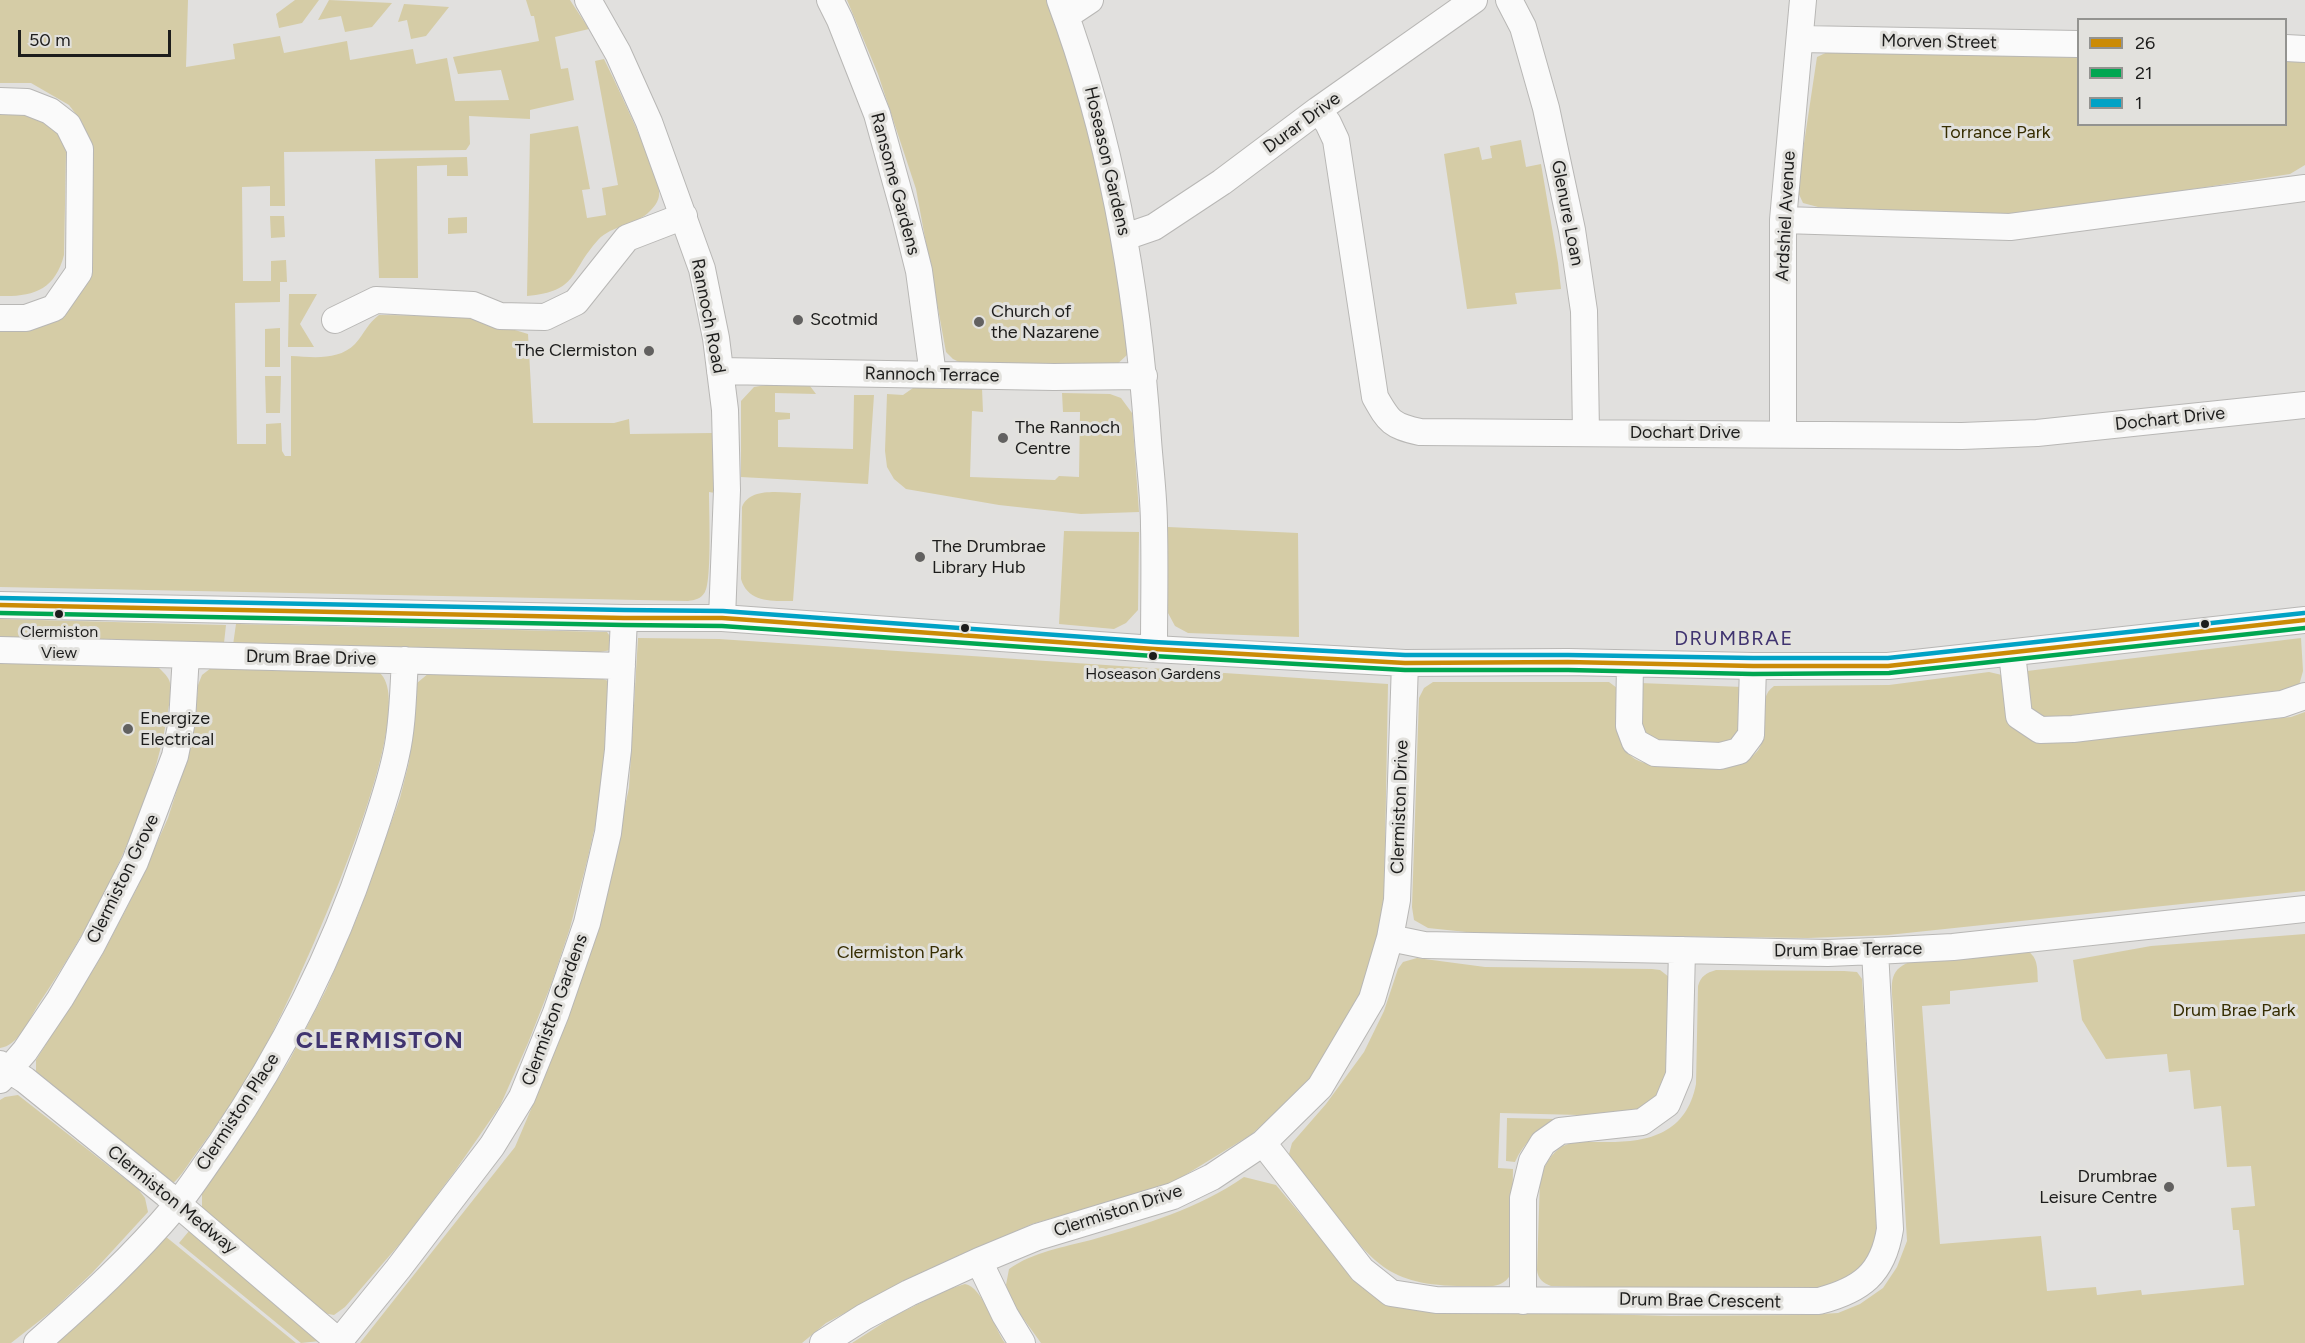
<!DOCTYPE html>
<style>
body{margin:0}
#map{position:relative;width:2305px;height:1343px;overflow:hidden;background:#e1e0de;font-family:Figtree,sans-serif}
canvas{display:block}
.legend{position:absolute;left:2077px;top:18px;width:210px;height:108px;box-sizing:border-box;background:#e2e1dd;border:2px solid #939390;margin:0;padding:8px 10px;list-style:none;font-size:18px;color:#1d1d1c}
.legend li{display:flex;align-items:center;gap:12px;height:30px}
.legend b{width:30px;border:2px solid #939390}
.scale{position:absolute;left:18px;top:30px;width:153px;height:27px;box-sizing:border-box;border:3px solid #1d1d1c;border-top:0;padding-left:8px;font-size:18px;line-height:21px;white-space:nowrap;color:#1d1d1c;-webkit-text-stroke:4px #e2e1dd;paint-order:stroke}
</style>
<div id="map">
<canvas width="2305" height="1343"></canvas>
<ul class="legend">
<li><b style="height:8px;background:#cb8b06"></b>26</li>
<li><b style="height:8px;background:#00a651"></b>21</li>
<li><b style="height:8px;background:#01a2c5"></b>1</li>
</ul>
<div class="scale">50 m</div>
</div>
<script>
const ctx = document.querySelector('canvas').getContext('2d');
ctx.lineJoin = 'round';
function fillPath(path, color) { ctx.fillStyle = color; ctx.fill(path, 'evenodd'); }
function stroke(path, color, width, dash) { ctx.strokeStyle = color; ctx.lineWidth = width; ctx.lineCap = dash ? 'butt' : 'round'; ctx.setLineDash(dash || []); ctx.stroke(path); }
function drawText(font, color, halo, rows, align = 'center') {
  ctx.font = font + ' Figtree,sans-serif'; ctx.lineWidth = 6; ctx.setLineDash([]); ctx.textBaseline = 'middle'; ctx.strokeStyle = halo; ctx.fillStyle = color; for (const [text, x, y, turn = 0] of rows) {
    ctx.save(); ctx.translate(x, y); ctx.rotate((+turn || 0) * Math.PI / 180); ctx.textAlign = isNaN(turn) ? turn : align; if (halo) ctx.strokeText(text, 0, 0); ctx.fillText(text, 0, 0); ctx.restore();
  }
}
fillPath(new Path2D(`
 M 0,0 L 188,0 L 186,67 L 235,59 L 233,44 L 280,36 L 284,53 L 347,41 L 350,60 L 413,49 L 416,64 L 447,58 L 455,101 L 509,100 L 501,70 L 458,74 L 453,57 L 539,41 L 534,16 L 531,16 L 526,0 L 570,0 L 589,29 L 555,37 L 561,69 L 568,68 L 574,100 L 530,110 L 530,119 L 469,116 L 470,144 L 466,150 L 284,152 L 285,206 L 270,206 L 270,186 L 242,187 L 243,281 L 271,281 L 271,261 L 286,260 L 287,282 L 280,282 L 280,302 L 235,303 L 237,444 L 266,444 L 266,424 L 281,423 L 282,451 L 285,456 L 291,456 L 291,356 C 313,357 338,361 355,344 C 364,334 368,323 379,315 L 469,316 L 528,334 L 533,423 L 614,423 L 629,419 L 630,434 L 712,433 L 715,493 L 709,492 C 709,509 712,581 705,592 C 701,599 695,600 688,601 L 0,587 L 0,324 L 79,294 L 92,273 L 91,148 L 82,122 L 69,105 L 31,83 L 0,83 Z
 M 295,0 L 319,0 L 302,23 L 279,28 L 276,14 Z
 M 329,0 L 392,3 L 372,27 L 345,32 L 341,16 L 318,20 Z
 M 847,0 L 1048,0 L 1070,61 L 1098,164 L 1129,342 L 1127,355 L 1113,368 L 961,363 L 953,359 L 946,352 L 916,189 L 878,74 Z
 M 404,4 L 449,7 L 426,36 L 411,39 L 407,20 L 398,22 Z
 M 1836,48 L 2078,53 L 2078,124 L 2286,124 L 2286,57 L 2305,63 L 2305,165 L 2290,174 L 2019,216 L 1818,207 L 1803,203 L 1797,190 L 1817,57 Z
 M 604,59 C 617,85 629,112 641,139 C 648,155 657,172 659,191 C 660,199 656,205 650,211 C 637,225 612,225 598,240 C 569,272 579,291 527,296 L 530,134 L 578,126 L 590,189 L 582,190 L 587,218 L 606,215 L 602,188 L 618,185 L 595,61 Z
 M 0,109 L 36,113 L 61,134 L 66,152 L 64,255 C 55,290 33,297 0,296 Z
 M 1521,140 L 1526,167 L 1541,164 L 1558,263 L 1561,289 L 1515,293 L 1517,304 L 1467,309 L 1444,154 L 1479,147 L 1482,160 L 1492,158 L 1490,146 Z
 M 467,157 L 468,176 L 447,176 L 447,165 L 417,166 L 418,278 L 379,278 L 375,159 Z
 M 270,216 L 284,216 L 285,237 L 271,238 Z
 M 467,217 L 467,233 L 448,234 L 448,218 Z
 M 289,294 L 317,294 L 300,324 L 314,347 L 288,347 Z
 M 280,328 L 280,367 L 265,367 L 265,329 Z
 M 265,376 L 281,376 L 280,413 L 266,413 Z
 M 766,385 L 810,386 L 816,394 L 775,393 L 775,412 L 790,413 L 790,419 L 778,420 L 778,447 L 853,449 L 854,395 L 874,395 L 868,484 L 741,477 L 741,401 L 754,387 Z
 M 913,388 L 982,388 L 983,412 L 972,411 L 970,477 L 1055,480 L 1059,476 L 1079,477 L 1080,412 L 1063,412 L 1062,393 L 1110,394 L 1121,398 L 1132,413 L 1139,512 L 1081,514 L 999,505 L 906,489 L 894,479 L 887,467 L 885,451 L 887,394 L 903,395 Z
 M 801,493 L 793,601 C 772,601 748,603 741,579 L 742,507 C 750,486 783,493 801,493 Z
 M 1168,527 L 1298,533 L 1299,637 L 1188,633 L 1175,626 L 1168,613 Z
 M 1064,531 L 1139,532 L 1138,610 L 1126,623 L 1114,629 L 1059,624 Z
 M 0,619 L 226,625 L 224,643 L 0,639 Z
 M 236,624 L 607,632 L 612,639 L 611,650 L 600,652 L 233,645 Z
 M 638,638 L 719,639 L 1388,684 L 1384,904 L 1362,1003 L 1314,1077 L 1252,1134 L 1169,1185 L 1032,1224 L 905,1281 L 826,1323 L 802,1343 L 360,1343 L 515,1147 L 543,1081 L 595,940 L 629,788 Z
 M 2301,638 L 2303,671 L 2298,689 L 2284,694 L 2051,722 L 2029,709 L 2027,671 Z
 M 0,663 L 151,666 L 159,668 C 163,672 169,677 170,683 C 172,697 167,714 165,728 C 147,821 91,927 38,1005 C 29,1020 18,1046 0,1048 Z
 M 211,668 L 377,671 C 429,701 296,987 273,1032 C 251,1074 225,1114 197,1152 C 189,1162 182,1176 172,1184 L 36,1074 L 36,1060 L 101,957 L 135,892 L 168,818 L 190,749 L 195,723 L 198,685 L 202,675 Z
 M 1989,672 L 2002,675 L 2056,742 L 2291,717 L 2305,712 L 2305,891 L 1888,935 L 1808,938 L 1485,934 L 1428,928 L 1414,920 L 1412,907 L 1419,698 L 1424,688 L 1433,682 L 1609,682 L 1617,688 C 1621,709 1615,737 1630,755 C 1635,761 1647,764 1655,765 C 1667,766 1729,767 1739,764 C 1747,761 1756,755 1760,747 C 1770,729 1755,699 1774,686 L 1889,685 Z
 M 429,673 L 598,677 L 608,681 L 612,694 L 598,813 L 588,857 L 570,928 L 552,982 L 528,1043 L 500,1106 L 455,1171 L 404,1239 L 345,1307 L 334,1315 L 317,1312 L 202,1211 L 202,1191 L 243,1134 L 289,1061 L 326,990 L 358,915 L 400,798 L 409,762 L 417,683 Z
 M 1640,683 L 1743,687 L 1740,732 L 1726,743 L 1655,742 L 1639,727 Z
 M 2305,934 L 2305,1343 L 1041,1343 L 1020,1314 L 1009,1294 L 1006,1285 L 1009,1269 C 1033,1252 1064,1247 1091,1240 C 1146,1224 1198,1209 1244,1177 L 1276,1185 L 1349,1272 L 1410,1309 L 1671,1316 L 1803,1315 L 1838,1313 L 1860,1304 L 1883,1288 L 1897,1267 L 1907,1241 L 1893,1007 C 1892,987 1887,970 1910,962 L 2027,951 C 2039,957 2037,971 2038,982 L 1950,991 L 1950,1004 L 1922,1006 L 1940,1244 L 2041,1236 L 2047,1291 L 2096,1287 L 2097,1295 L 2141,1290 L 2142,1295 L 2244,1285 L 2239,1230 L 2233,1230 L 2231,1208 L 2255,1206 L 2251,1166 L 2227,1167 L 2221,1106 L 2194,1109 L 2190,1070 L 2169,1072 L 2167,1054 L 2106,1059 L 2082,1020 L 2073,960 L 2151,946 Z
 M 1417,958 L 1485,967 L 1652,969 L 1660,970 L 1669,977 L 1669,1078 L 1650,1106 L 1620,1116 L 1500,1113 L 1498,1168 L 1513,1169 L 1511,1274 C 1502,1290 1486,1286 1470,1286 C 1386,1287 1374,1263 1325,1202 C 1314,1187 1297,1171 1289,1154 L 1292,1143 L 1326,1104 L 1364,1052 L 1384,1011 L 1398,969 L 1403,962 Z
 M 1716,970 L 1844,971 L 1857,972 L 1862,979 L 1878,1238 L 1863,1269 L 1816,1292 L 1551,1286 C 1543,1283 1538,1279 1537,1270 L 1540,1179 C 1544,1166 1551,1153 1563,1146 C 1575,1140 1588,1142 1600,1142 C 1645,1143 1686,1136 1696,1084 L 1698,986 C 1701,976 1706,973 1716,970 Z
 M 18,1095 L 138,1189 L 145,1198 L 148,1212 L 92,1273 L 52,1311 L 11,1343 L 0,1343 L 0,1100 L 5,1097 Z
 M 1507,1118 L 1556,1119 C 1538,1130 1524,1142 1515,1162 L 1506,1161 Z
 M 189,1231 L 199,1234 L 320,1341 L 301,1343 L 179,1243 Z
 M 165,1236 L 296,1343 L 55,1343 L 120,1284 Z
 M 965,1284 C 983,1287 994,1328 1005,1343 L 852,1343 L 894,1316 L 949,1289 Z`), '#d5cca6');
const minor = new Path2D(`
 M 588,0 L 618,53 L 649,122 L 702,269 L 716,338 L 725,410 L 727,490 L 722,618
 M 830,0 L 840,20 L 877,114 L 905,215 L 919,271 L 933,375
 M 1060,0 C 1113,142 1138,289 1148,440 C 1150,468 1154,497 1154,526 C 1155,567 1154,608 1154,649
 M 1509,0 L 1523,27 L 1546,108 L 1572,230 L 1584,311 L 1586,433
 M 1066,16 L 1090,0
 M 1800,39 L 2078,44
 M 2286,48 L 2305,49
 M 0,101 L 27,102 L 50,111 L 68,125 L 80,149 L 79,272 L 54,308 L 26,318 L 0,318
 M 1318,110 L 1328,123 L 1336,140 L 1375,397 C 1389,422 1392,426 1420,432 L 1962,436 L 2037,433 L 2305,405
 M 1783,220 L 2010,227 L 2305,188
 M 1125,237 L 1154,227 L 1222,182 L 1318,110 L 1474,0
 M 335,320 L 376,300 L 473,305 L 500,316 L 545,317 L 576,302 L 627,238 L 684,216
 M 720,371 L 1054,377 L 1144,376
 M 1783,433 L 1783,220 L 1803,0
 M 0,605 L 624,618 L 722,618 L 1154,649 L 1405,663 L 1568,662 L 1753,666 L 1888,666 L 2305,620
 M 0,650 L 622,666
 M 2012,653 L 2019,716 L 2040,730 L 2073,729 L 2282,704 L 2305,696
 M 1630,664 L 1629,726 L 1635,742 L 1655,753 L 1720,756 L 1739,751 L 1751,735 L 1753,666
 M 1390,938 L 1424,945 L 1828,953 L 1875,951 L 1953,947 L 2305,909
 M 0,1064 L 25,1080 L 166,1194 L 339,1342
 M 0,1080 L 25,1051 L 60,999 L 92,945 L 135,862 L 175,756 L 182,721 L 186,655
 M 1263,1143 L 1362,1270 L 1391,1293 L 1436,1300 L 1819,1301 C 1861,1290 1883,1274 1890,1229 L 1875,951
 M 979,1261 L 1005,1315 L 1022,1343
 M 1523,1301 L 1523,1198 L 1532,1161 L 1543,1143 L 1560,1131 L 1642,1122 L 1667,1104 L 1679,1075 L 1682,950
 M 37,1343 C 86,1300 134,1256 176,1206 C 192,1186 206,1164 221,1143 C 283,1052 332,955 367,851 C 378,819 389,788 396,755 C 403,725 403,691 405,660
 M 338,1343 L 398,1269 L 492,1146 L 522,1097 L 556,1013 L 587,923 L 608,833 L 618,750 L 624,618
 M 823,1343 L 864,1317 L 909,1293 L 979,1261 L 1037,1237 L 1173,1196 L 1212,1177 L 1263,1143 L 1320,1087 L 1372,999 L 1390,938 L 1397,900 L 1405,663`);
stroke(minor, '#b8b7b5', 28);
stroke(minor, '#fafafa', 26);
stroke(new Path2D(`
 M 0,605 L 624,618 L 722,618 L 1154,649 L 1405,663 L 1568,662 L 1753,666 L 1888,666 L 2305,620`), '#cb8b06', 4.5);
stroke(new Path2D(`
 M 0,613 L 624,625 L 722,626 L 1153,656 L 1405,670 L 1568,670 L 1753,674 L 1889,673 L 2305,628`), '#00a651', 4.5);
stroke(new Path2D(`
 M 0,598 L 624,610 L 723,611 L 1154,642 L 1405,655 L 1568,655 L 1753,658 L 1888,658 L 2304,613`), '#01a2c5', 4.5);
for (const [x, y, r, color] of [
 [798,320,6,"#626160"],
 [979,322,6,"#626160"],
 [649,351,6,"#626160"],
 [1003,438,6,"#626160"],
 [920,557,6,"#626160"],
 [59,614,5,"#1d1d1c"],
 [2205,624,5,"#1d1d1c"],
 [965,628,5,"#1d1d1c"],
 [1153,656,5,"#1d1d1c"],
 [128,729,6,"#626160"],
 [2169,1187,6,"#626160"]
]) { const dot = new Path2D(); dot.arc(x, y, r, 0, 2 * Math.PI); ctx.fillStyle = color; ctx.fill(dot); stroke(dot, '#e2e1dd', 2); }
drawText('16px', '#1d1d1c', '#e2e1dd', [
 ["Clermiston",59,632],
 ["View",59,653],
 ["Hoseason Gardens",1153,674]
]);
drawText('18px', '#1d1d1c', '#e2e1dd', [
 ["Morven Street",1939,42,1],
 ["Durar Drive",1302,123,-36],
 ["Hoseason Gardens",1107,161,77],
 ["Ransome Gardens",895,184,75],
 ["Glenure Loan",1567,213,79],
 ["Ardshiel Avenue",1786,216,-87],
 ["Rannoch Road",708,316,79],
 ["Rannoch Terrace",932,375,1],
 ["Dochart Drive",2170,419,-6],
 ["Dochart Drive",1685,433],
 ["Drum Brae Drive",311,658,1],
 ["Clermiston Drive",1400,807,-88],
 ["Clermiston Grove",123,879,-64],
 ["Drum Brae Terrace",1848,950,-1],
 ["Clermiston Gardens",555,1010,-70],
 ["Clermiston Place",238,1112,-57],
 ["Clermiston Medway",172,1200,39],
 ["Clermiston Drive",1118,1211,-18],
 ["Drum Brae Crescent",1700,1301,1]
]);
drawText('18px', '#362d02', '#e2e1dd', [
 ["Torrance Park",1996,133],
 ["Clermiston Park",900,953],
 ["Drum Brae Park",2234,1011]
]);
drawText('18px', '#1d1d1c', '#e2e1dd', [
 ["Church of",991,312],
 ["the Nazarene",991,333],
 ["Scotmid",810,320],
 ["The Clermiston",637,351,"right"],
 ["The Rannoch",1015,428],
 ["Centre",1015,449],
 ["The Drumbrae",932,547],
 ["Library Hub",932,568],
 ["Energize",140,719],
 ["Electrical",140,740],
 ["Drumbrae",2157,1177,"right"],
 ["Leisure Centre",2157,1198,"right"]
], 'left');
ctx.letterSpacing = '1.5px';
drawText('20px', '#403470', '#e2e1dd', [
 ["DRUMBRAE",1734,639]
]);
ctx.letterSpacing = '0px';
ctx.letterSpacing = '1.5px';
drawText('bold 24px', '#403470', '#e2e1dd', [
 ["CLERMISTON",380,1041]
]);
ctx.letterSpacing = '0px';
</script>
